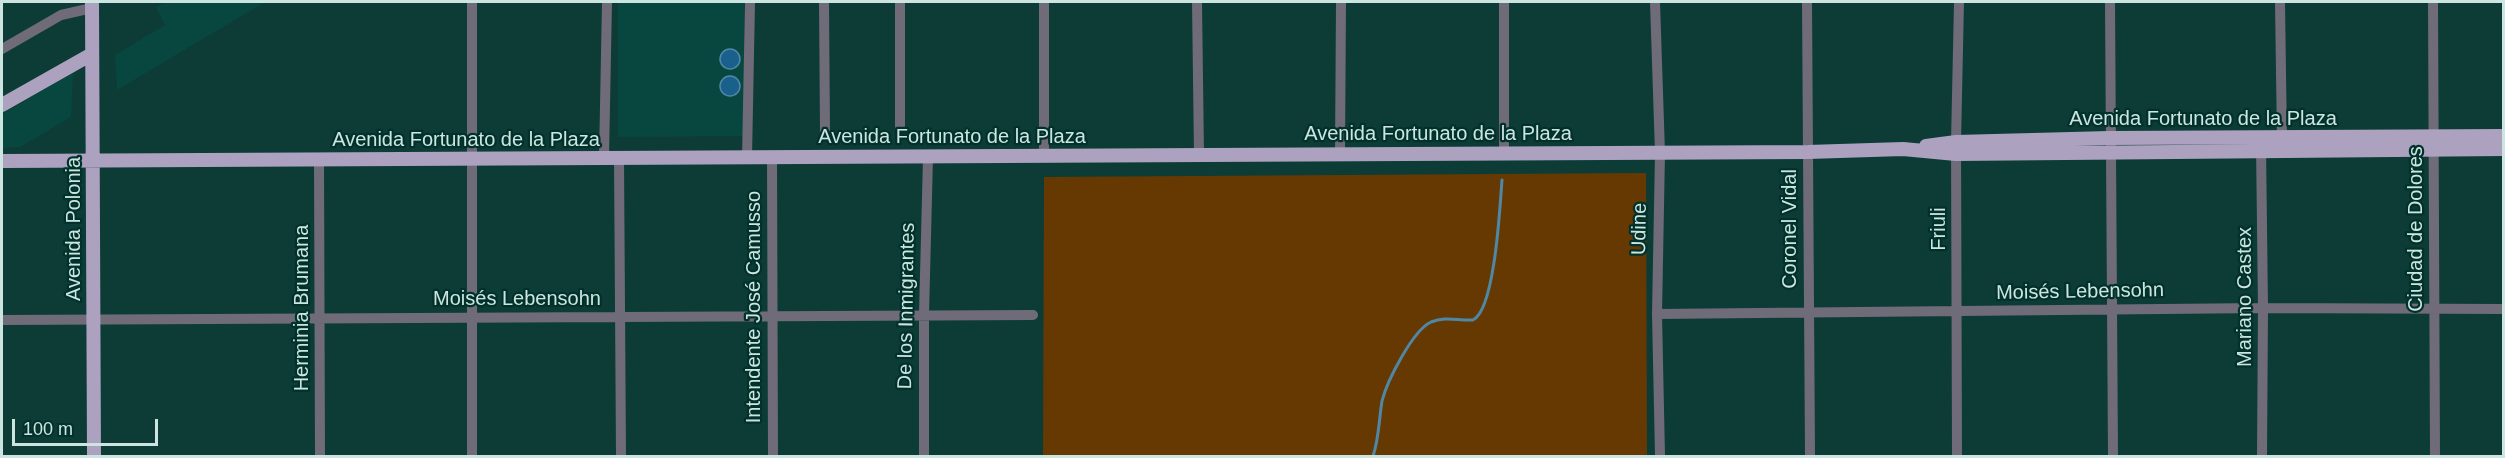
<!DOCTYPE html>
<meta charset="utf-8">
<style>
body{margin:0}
#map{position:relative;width:2505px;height:458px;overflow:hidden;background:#0c3c35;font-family:Arial,sans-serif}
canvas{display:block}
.frame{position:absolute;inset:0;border:3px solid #cde5e0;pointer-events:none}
.scale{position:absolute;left:12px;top:419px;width:146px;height:27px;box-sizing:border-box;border:3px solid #cde5e0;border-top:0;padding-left:8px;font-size:18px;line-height:21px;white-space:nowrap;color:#cde5e0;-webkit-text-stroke:4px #00312b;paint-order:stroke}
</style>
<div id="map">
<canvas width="2505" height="458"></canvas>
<div class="frame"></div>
<div class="scale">100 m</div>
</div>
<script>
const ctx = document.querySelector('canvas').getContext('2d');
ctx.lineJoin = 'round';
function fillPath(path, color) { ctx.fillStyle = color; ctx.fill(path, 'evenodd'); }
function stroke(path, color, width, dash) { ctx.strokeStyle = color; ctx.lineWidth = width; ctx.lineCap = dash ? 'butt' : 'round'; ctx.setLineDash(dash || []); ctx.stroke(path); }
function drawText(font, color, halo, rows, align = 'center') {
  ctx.font = font + ' Arial,sans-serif'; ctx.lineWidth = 4.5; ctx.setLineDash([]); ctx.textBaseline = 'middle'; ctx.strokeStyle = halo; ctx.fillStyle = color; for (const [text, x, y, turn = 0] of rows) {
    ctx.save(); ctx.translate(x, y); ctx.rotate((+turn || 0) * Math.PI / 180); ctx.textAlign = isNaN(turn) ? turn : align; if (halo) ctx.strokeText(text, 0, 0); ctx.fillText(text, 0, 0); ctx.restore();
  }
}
fillPath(new Path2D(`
 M 166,2 L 265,2 L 117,90 L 115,55 L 165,25 L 156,7 Z
 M 618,2 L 744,2 L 744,136 L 618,137 Z
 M 73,73 L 71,117 L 20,147 L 2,148 L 2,114 Z`), '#08473f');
fillPath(new Path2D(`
 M 1646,173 L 1647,456 L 1043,456 L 1044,177 Z`), '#673902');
const water = new Path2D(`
 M720 59a10 10 0 1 1 20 0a10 10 0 1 1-20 0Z
 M720 86a10 10 0 1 1 20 0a10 10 0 1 1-20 0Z`);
fillPath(water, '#19608d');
stroke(water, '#4f88a6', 1.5);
stroke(new Path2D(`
 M 1373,456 C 1379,439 1379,419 1382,401 C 1387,381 1413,330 1431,322 C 1446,316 1458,321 1473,320 C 1495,310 1500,205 1502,180`), '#4f88a6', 3);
stroke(new Path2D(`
 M 824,2 L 825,131
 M 1044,2 L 1044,156
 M 1197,2 L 1199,155
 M 1655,2 L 1660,153 L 1657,314 L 1660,456
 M 1807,2 L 1810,456
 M 2110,2 L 2113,456
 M 2280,2 L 2282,142
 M 2433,2 L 2435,456
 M 2,49 L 61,15 L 92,8
 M 900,126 L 900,2
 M 2261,145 L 2263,308 L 2262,456
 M 1504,153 L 1504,2
 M 1340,154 L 1341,2
 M 604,158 L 607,2
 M 619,158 L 621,456
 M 747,158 L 750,2
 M 772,158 L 773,456
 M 319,160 L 320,456
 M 1657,314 L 2263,308 L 2504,309
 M 2,320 L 1033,315
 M 472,456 L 472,2
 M 924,456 L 924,315 L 928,157
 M 1957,456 L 1956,142 L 1959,2`), '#706b79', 10);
stroke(new Path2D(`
 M 92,2 L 94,456
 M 2,105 L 92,54
 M 1926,146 L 1956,142 L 2109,138 L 2504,136
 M 2,161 L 1808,152 L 1903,149 L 1956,154 L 2504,149`), '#aca2bf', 14);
drawText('20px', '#cde5e0', '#00312b', [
 ["Avenida Fortunato de la Plaza",2203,119],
 ["Avenida Fortunato de la Plaza",1438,134],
 ["Avenida Fortunato de la Plaza",952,137],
 ["Avenida Fortunato de la Plaza",466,140],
 ["Avenida Polonia",74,229,-90],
 ["Udine",1640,229,-89],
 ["Coronel Vidal",1790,229,-90],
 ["Friuli",1939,229,-90],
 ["Ciudad de Dolores",2416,229,-90],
 ["Moisés Lebensohn",2080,292,-1],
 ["Mariano Castex",2245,297,-90],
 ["Moisés Lebensohn",517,299],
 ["De los Inmigrantes",907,306,-89],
 ["Intendente José Camusso",754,307,-90],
 ["Herminia Brumana",302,308,-90]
]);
</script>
